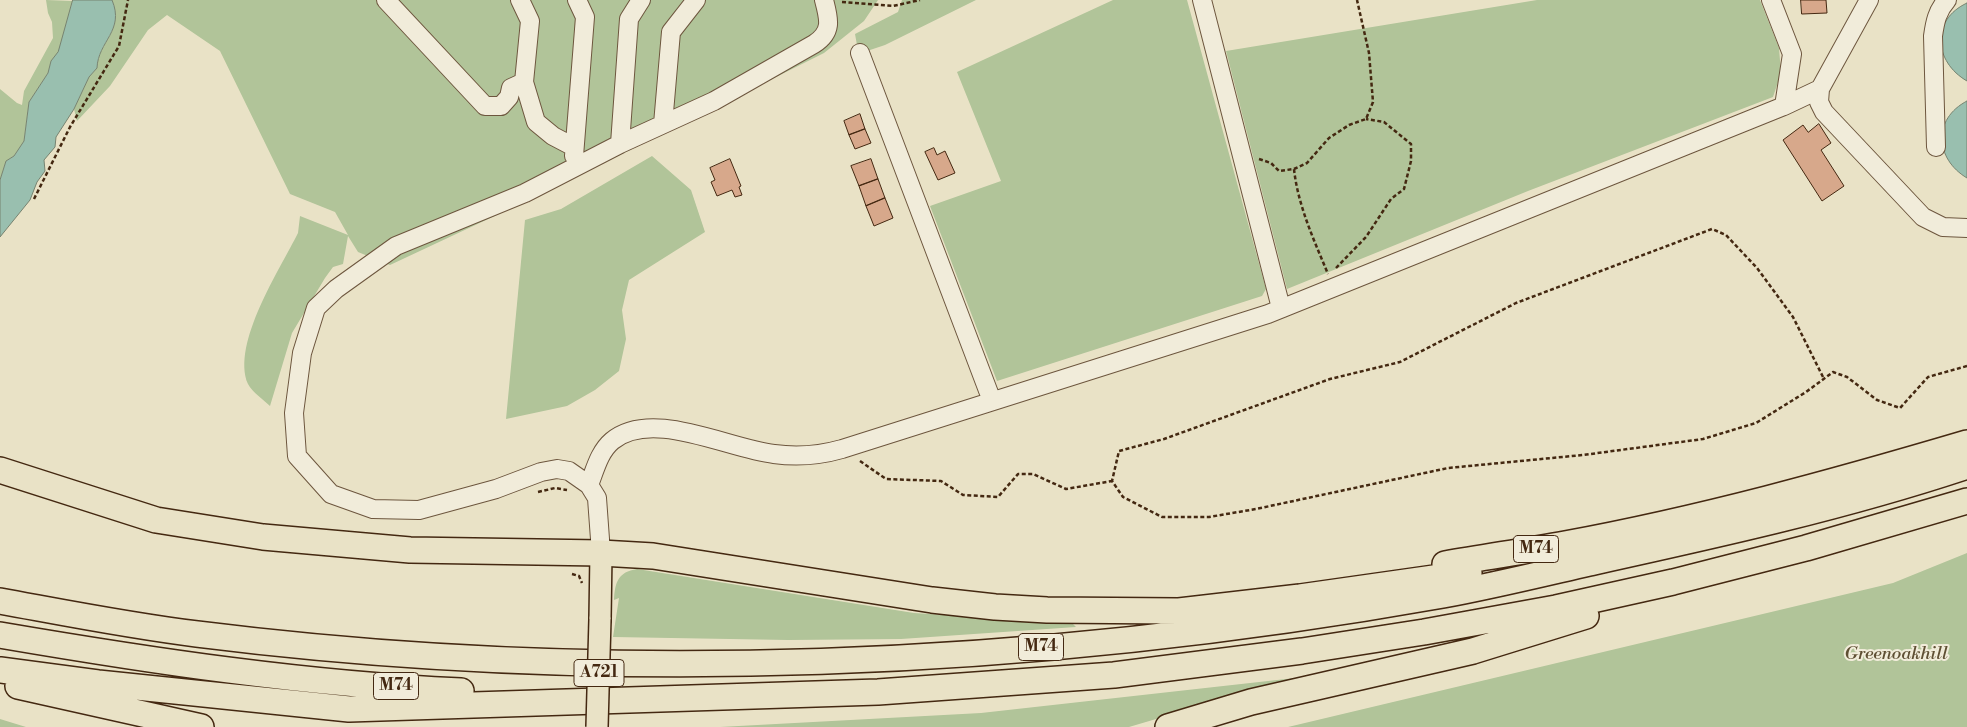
<!DOCTYPE html>
<style>
body{margin:0}
canvas{display:block;background:#e9e2c6}
</style>
<canvas width="1967" height="727"></canvas>
<script>
const ctx = document.querySelector('canvas').getContext('2d');
ctx.lineJoin = 'round';
function fillPath(path, color) { ctx.fillStyle = color; ctx.fill(path, 'evenodd'); }
function stroke(path, color, width, dash) { ctx.strokeStyle = color; ctx.lineWidth = width; ctx.lineCap = dash ? 'butt' : 'round'; ctx.setLineDash(dash || []); ctx.stroke(path); }
function drawText(font, color, halo, rows, align = 'center') {
  ctx.font = font + ' "Libre Bodoni",serif'; ctx.lineWidth = 4; ctx.setLineDash([]); ctx.textBaseline = 'middle'; ctx.strokeStyle = halo; ctx.fillStyle = color; for (const [text, x, y, turn = 0] of rows) {
    ctx.save(); ctx.translate(x, y); ctx.rotate((+turn || 0) * Math.PI / 180); ctx.textAlign = isNaN(turn) ? turn : align; if (halo) ctx.strokeText(text, 0, 0); ctx.fillText(text, 0, 0); ctx.restore();
  }
}
fillPath(new Path2D(`
 M 46,0 L 73,1 L 59,52 L 51,61 L 48,73 L 29,102 L 24,141 L 14,156 L 6,161 L 0,180 L 0,89 L 17,103 L 22,105 L 24,91 L 53,38 L 52,22 L 48,13 Z
 M 112,0 L 878,0 L 864,21 L 824,53 L 550,190 L 390,265 L 358,252 L 348,236 L 343,264 L 333,267 L 325,278 L 292,333 L 270,406 C 264,400 252,392 248,384 C 231,344 280,269 298,233 L 300,216 L 348,235 L 335,212 L 290,194 L 220,51 L 167,15 L 148,30 L 110,86 L 77,121 L 74,109 L 89,77 L 97,68 C 98,41 125,32 112,0 Z
 M 902,0 L 976,0 L 885,45 L 864,52 L 857,45 L 855,34 L 898,12 Z
 M 1113,0 L 1187,0 L 1266,289 L 1262,296 L 997,381 L 930,206 L 1001,181 L 957,72 Z
 M 1537,0 L 1760,0 L 1779,48 L 1781,73 L 1773,97 L 1528,191 L 1287,289 L 1226,51 Z
 M 652,156 L 691,190 L 705,232 L 629,280 L 622,310 L 626,339 L 619,371 L 595,390 L 567,406 L 506,419 L 525,220 L 561,209 Z
 M 1967,553 L 1967,727 L 1288,727 L 1893,583 Z
 M 637,569 L 914,613 L 1072,623 L 1076,627 L 901,639 L 788,640 L 613,637 L 619,598 L 614,600 C 615,582 618,572 637,569 Z
 M 1295,678 L 1129,727 L 720,727 L 981,713 Z
 M 0,719 L 26,727 L 0,727 Z`), '#b1c499');
const water = new Path2D(`
 M 73,0 L 112,0 C 125,31 98,41 97,68 L 89,77 L 74,109 L 56,137 L 55,147 L 44,160 L 45,171 L 37,182 L 30,200 L 0,237 L 0,180 L 6,161 L 14,156 L 24,141 L 29,102 L 48,73 L 51,61 L 58,52 Z
 M 1967,3 L 1967,81 C 1934,62 1930,20 1967,3 Z
 M 1967,101 L 1967,178 C 1935,159 1932,119 1967,101 Z`);
fillPath(water, '#99bfaf');
stroke(water, '#778370', 1);
const building = new Path2D(`
 M 1801,0 L 1826,0 L 1827,13 L 1802,14 Z
 M 860,114 L 865,129 L 849,135 L 844,121 Z
 M 1819,124 L 1831,143 L 1821,150 L 1844,186 L 1822,201 L 1783,140 L 1803,125 L 1808,132 Z
 M 865,129 L 871,143 L 855,149 L 849,135 Z
 M 934,148 L 937,155 L 945,151 L 955,173 L 938,180 L 925,152 Z
 M 730,159 L 741,186 L 739,187 L 742,195 L 735,197 L 732,190 L 717,196 L 711,182 L 715,180 L 710,168 Z
 M 871,159 L 878,179 L 859,186 L 851,166 Z
 M 878,179 L 885,198 L 866,206 L 859,186 Z
 M 885,198 L 893,218 L 874,226 L 866,206 Z`);
fillPath(building, '#d7a88b');
stroke(building, '#442811', 1);
const minor = new Path2D(`
 M 386,0 L 485,106 L 501,106 L 509,97 L 511,88 L 524,82
 M 520,0 L 530,21 L 524,82 L 536,122 L 553,136 L 574,147
 M 1202,0 L 1281,308
 M 860,53 L 992,401
 M 1820,89 L 1819,102 L 1824,112 L 1923,217 L 1943,227 L 1967,228
 M 1784,106 L 1820,89 L 1869,0
 M 663,124 L 671,32 L 696,0
 M 620,144 L 629,19 L 641,0
 M 1936,147 L 1933,36 C 1935,22 1937,11 1947,0
 M 574,156 L 585,17 L 577,0
 M 589,485 C 595,470 599,452 612,441 C 652,408 728,449 774,454 C 796,457 821,455 842,449 L 1268,314 L 1784,106 L 1792,54 L 1771,0
 M 601,553 L 597,498 L 589,485 L 569,471 L 557,469 L 541,472 L 496,489 L 419,510 L 373,509 L 331,494 L 297,456 L 294,413 L 302,353 L 316,308 L 336,289 L 396,246 L 525,193 L 620,144 L 714,101 L 814,44 C 833,32 829,19 824,0`);
const major = new Path2D(`
 M 600,619 L 601,553`);
const highway = new Path2D(`
 M 0,470 L 156,520 L 263,537 L 410,550 L 601,553 L 653,556 L 932,600 L 995,607 L 1047,610 L 1179,611 L 1300,597 L 1469,573
 M 1445,564 C 1485,557 1526,551 1565,544 C 1701,519 1835,482 1967,443
 M 0,601 C 66,613 131,626 197,634 C 610,686 1033,668 1443,595 C 1492,586 1541,574 1589,563 C 1716,535 1844,507 1967,466
 M 0,635 C 152,661 306,684 461,691
 M 0,670 L 98,683 L 349,709 L 878,692 L 1114,675 L 1302,651 L 1424,632 L 1556,608 L 1673,582 L 1806,548 L 1967,501
 M 18,686 L 201,727
 M 1168,727 L 1251,702 L 1473,651 L 1586,616`);
stroke(minor, '#6d563e', 20);
stroke(major, '#442811', 24);
stroke(highway, '#442811', 28);
stroke(new Path2D(`
 M 842,2 L 893,6 L 920,0
 M 1259,159 L 1271,163 L 1279,171 L 1294,169 L 1307,163 L 1329,138 L 1349,125 L 1366,119 L 1373,102 L 1369,53 L 1357,0
 M 1294,169 C 1298,206 1314,240 1328,274
 M 34,199 L 70,127 L 119,46 L 128,0
 M 1336,268 L 1366,237 L 1391,199 L 1404,189 L 1411,161 L 1411,144 L 1384,122 L 1366,119
 M 1823,377 L 1793,317 L 1757,268 L 1726,235 L 1712,229 L 1516,303 L 1400,362 L 1330,379 L 1164,439 L 1119,451 L 1112,481 L 1123,497 L 1162,517 L 1209,517 L 1256,509 L 1448,468 L 1583,455 L 1703,439 L 1756,423 L 1806,392 L 1833,372 L 1847,377 L 1877,400 L 1900,408 L 1928,377 L 1967,366
 M 860,461 L 886,479 L 941,481 L 963,495 L 998,497 L 1018,474 L 1033,474 L 1066,489 L 1112,481
 M 538,492 L 555,488 L 567,490
 M 572,574 L 579,576 L 582,583`), '#442811', 2.5, [4, 2.5]);
stroke(minor, '#f1ecda', 18);
stroke(major, '#e9e2c6', 21);
stroke(highway, '#e9e2c6', 25);
const majorBridge = new Path2D(`
 M 597,727 L 600,619`);
stroke(majorBridge, '#442811', 24, []);
stroke(majorBridge, '#e9e2c6', 21);
for (const [x, y, w] of [
 [1536,549,45],
 [1041,647,45],
 [599,673,50],
 [396,686,45]
]) { const box = new Path2D(); box.roundRect(x - w / 2, y - 13.5, w, 27, 4); ctx.fillStyle = '#f1ecda'; ctx.fill(box); stroke(box, '#442811', 1); }
drawText('bold 16px', '#442811', null, [
 ["M74",1536,549],
 ["M74",1041,647],
 ["A721",599,673],
 ["M74",396,686]
]);
drawText('italic 18px', '#5f4f33', '#f1ecda', [
 ["Greenoakhill",1896,655]
]);
</script>
